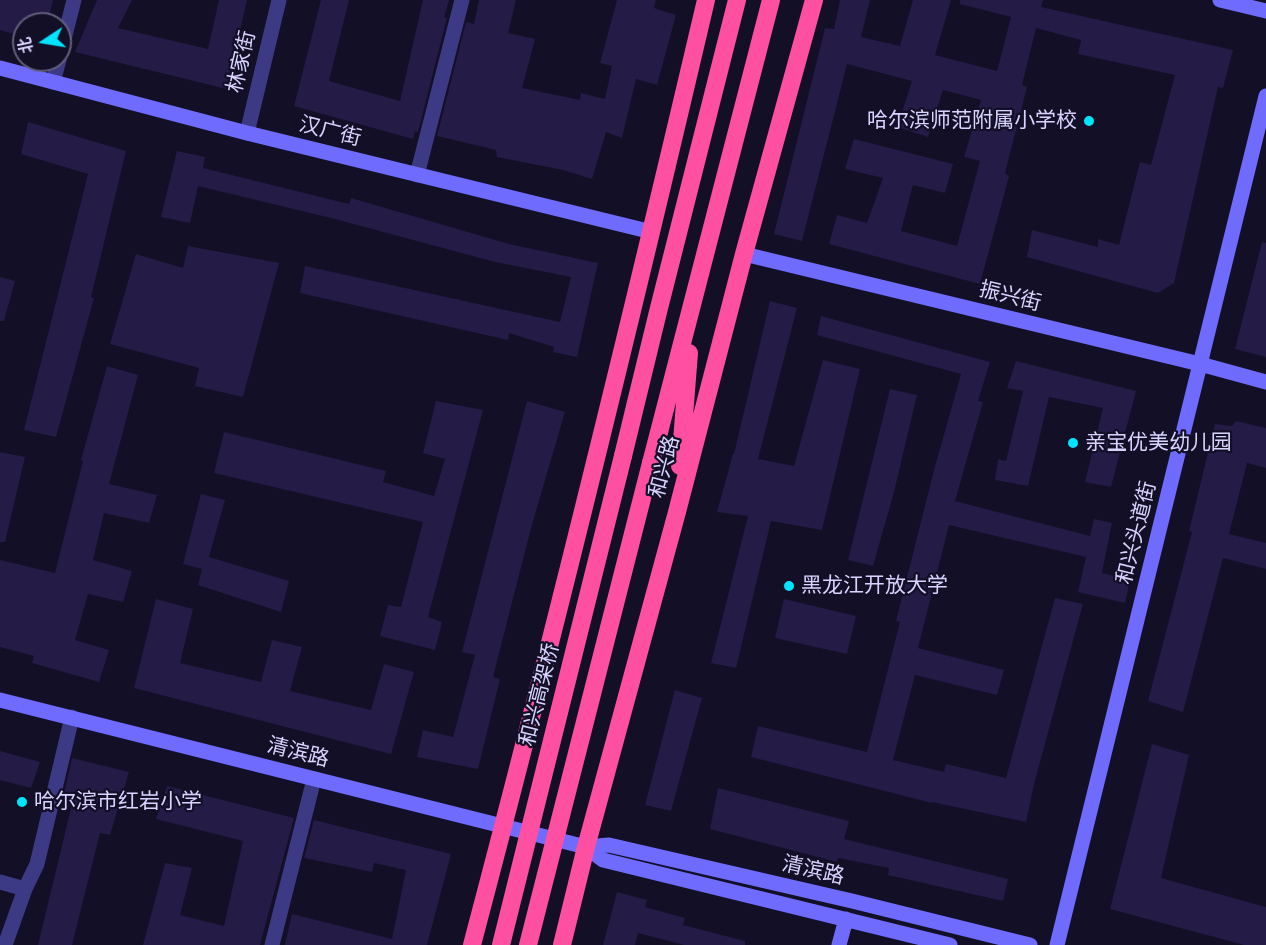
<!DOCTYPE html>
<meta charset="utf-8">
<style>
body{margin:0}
#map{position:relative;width:1266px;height:945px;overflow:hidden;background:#130f26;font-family:Arial,"Noto Sans SC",sans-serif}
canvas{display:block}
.north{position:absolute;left:12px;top:12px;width:60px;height:60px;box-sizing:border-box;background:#130f26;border:2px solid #625e7d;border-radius:50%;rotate:258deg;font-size:16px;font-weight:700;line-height:24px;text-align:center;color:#d9d4ff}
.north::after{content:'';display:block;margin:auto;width:21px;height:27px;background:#00e5ff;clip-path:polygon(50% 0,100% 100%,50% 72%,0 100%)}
</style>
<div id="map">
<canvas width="1266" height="945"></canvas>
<div class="north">北</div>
</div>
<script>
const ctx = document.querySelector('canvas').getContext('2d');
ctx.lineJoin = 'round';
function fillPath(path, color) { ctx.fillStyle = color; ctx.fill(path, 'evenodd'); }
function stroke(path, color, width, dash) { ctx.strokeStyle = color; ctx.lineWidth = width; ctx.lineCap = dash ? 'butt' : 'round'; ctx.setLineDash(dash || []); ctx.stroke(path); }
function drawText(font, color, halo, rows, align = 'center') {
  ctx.font = font + ' Arial,"Noto Sans SC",sans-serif'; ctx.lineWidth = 4.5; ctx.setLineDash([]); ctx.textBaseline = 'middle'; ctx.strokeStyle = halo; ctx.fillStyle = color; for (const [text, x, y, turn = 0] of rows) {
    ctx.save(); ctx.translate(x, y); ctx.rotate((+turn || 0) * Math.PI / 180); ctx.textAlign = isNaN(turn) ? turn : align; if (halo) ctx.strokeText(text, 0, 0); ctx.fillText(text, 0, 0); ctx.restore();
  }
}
fillPath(new Path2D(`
 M 0,0 L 53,0 L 47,24 L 24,24 L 24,37 L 0,30 Z
 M 97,0 L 132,0 L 118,28 L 208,49 L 219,0 L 247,0 L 227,89 L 75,52 Z
 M 321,0 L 349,0 L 329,81 L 400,101 L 423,0 L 449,0 L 444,17 L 447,18 L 418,132 L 415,131 L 413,139 L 294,106 Z
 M 479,0 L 516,0 L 508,33 L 535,39 L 522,88 L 580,100 L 581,93 L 605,99 L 612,66 L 600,63 L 617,0 L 656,0 L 654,8 L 676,15 L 657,85 L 636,79 L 622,138 L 606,132 L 592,179 L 563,170 L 497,157 L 496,150 L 437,136 L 466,22 L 474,24 Z
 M 840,0 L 870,0 L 861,37 L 900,46 L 913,0 L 951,0 L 935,55 L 997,71 L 1011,17 L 960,4 L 960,0 L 1043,0 L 1041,7 L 1233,50 L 1223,88 L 1218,87 L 1174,283 L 1158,293 L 1027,257 L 1032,230 L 1098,247 L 1098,239 L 1119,245 L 1140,162 L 1151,165 L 1175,75 L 1078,54 L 1081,40 L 1036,28 L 1022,85 L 1027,87 L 1005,173 L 1009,176 L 980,284 L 829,244 L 837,215 L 867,223 L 883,178 L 845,169 L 854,139 L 953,164 L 945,193 L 913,185 L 901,231 L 957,246 L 980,161 L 964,157 L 981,100 L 943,90 L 928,137 L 897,127 L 912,81 L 847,64 L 802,241 L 774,234 L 825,28 L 834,29 Z
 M 28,122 L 126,151 L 91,297 L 94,298 L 56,437 L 24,430 L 88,174 L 21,154 Z
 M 177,151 L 205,157 L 203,168 L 349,204 L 351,198 L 509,244 L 598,263 L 577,357 L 553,352 L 554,347 L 509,333 L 508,340 L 300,293 L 305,266 L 560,322 L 571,277 L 495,262 L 335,219 L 198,186 L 190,223 L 161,217 Z
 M 1262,242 L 1266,243 L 1266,357 L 1235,349 Z
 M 188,246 L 279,263 L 243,397 L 195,386 L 199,368 L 110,344 L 136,254 L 183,268 Z
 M 0,277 L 15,281 L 4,321 L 0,321 Z
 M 770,301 L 797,308 L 758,459 L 794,466 L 823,360 L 860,369 L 822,530 L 771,521 L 736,668 L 711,663 L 748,516 L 717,512 L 733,454 L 734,454 Z
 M 821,316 L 990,362 L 978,401 L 983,402 L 955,501 L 1090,536 L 1094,519 L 1112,523 L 1102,573 L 1130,580 L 1125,603 L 1078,592 L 1086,557 L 949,525 L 918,648 L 1004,670 L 997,695 L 915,675 L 893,760 L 944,772 L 946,764 L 1006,778 L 1055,598 L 1083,604 L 1034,784 L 1026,822 L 932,802 L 932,803 L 751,757 L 758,726 L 867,752 L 900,622 L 896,621 L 934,470 L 961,374 L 817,335 Z
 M 1016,361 L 1136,391 L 1111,487 L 1085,482 L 1103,408 L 1049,397 L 1028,486 L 995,480 L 998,459 L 1006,461 L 1023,391 L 1007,388 Z
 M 107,366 L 138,375 L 109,484 L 157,495 L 149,523 L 104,513 L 93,560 L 132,571 L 123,602 L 88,594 L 75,640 L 109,650 L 99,682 L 32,663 L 34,656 L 0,647 L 0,560 L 55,573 L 83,461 L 81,460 Z
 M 890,389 L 917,395 L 894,492 L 873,566 L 848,560 Z
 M 436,401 L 483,410 L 428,617 L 442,622 L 435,650 L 380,636 L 388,605 L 401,607 L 423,522 L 214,473 L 224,432 L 386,471 L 383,482 L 434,496 L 445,459 L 423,453 Z
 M 527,401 L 565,412 L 531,528 L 493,677 L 500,679 L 478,769 L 417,757 L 423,730 L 453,737 L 475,655 L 462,652 Z
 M 1236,421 L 1266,428 L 1266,468 L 1247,463 L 1229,534 L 1266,543 L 1266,569 L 1223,558 L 1183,712 L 1148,701 L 1192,532 L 1189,531 L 1215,424 L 1232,426 Z
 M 0,452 L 25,457 L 5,542 L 0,542 Z
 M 201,494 L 225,500 L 209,557 L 289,581 L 281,612 L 198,585 L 202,569 L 183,564 Z
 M 156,599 L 193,609 L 180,663 L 261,682 L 272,640 L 302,647 L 290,691 L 371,710 L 384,664 L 414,672 L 391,754 L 134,688 Z
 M 784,599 L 856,616 L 847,654 L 775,638 Z
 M 675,690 L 702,698 L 671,811 L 645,805 Z
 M 1152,744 L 1189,755 L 1161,878 L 1266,907 L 1266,945 L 1244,945 L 1110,909 Z
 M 0,751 L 40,762 L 31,788 L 0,780 Z
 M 72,758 L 129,772 L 110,835 L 100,833 L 72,945 L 38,945 L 74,796 L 64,794 Z
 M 167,786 L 294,818 L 260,945 L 143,945 L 165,863 L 192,868 L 180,915 L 224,926 L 243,841 L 156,819 Z
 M 718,788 L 849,821 L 844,839 L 1008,879 L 1003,901 L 888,875 L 889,868 L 838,858 L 837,862 L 710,829 Z
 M 314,820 L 451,854 L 427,945 L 285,945 L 292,914 L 392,939 L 406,870 L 374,863 L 372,872 L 304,858 Z
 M 617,892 L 647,900 L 645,907 L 685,918 L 683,925 L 745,941 L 745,945 L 684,945 L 638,933 L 635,945 L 603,945 Z`), '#241b47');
stroke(new Path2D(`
 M 60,55 L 74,0
 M 53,82 L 59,60
 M 247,133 L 279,0
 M 417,175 L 462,0
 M 0,882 L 25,889
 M 5,945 L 25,889 L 37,864 L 72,717
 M 272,945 L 314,779`), '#3d3a85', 15);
stroke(new Path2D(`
 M 1220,0 L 1266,11
 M 0,68 L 247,133 L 652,232
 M 744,254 L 1200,364 L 1266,382
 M 0,700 L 586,847 L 603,860 L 950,945
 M 586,847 L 609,845 L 852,901 L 1030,945
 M 839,945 L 846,919
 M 1057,945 L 1266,96`), '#6f6bff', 15);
stroke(new Path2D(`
 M 623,456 L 658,312 L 737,0
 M 651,463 L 771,0
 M 680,466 L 689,353
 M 472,945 C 555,631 632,316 706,0
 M 562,945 L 586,847 L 677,512 L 744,254 L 814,0`), '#ff4fa3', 18);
stroke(new Path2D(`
 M 501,945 L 623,456
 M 528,945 L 651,463`), '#ff4fa3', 18);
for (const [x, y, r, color] of [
 [1089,121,6,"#00e5ff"],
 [1073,443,6,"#00e5ff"],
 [789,586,6,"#00e5ff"],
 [22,802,6,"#00e5ff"]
]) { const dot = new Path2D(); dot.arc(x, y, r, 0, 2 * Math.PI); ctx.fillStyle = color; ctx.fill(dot); stroke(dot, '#130f26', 2); }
drawText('21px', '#d9d4ff', '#130f26', [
 ["林家街",242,62,-77],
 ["汉广街",330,132,14],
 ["振兴街",1010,297,14],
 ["和兴路",665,467,-75],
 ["和兴头道街",1137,533,-76],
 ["和兴高架桥",540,695,-76],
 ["清滨路",298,753,14],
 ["清滨路",813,871,13]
]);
drawText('21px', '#d9d4ff', '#130f26', [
 ["哈尔滨师范附属小学校",1077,121,"right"],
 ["亲宝优美幼儿园",1085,443],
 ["黑龙江开放大学",801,586],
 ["哈尔滨市红岩小学",34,802]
], 'left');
</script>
